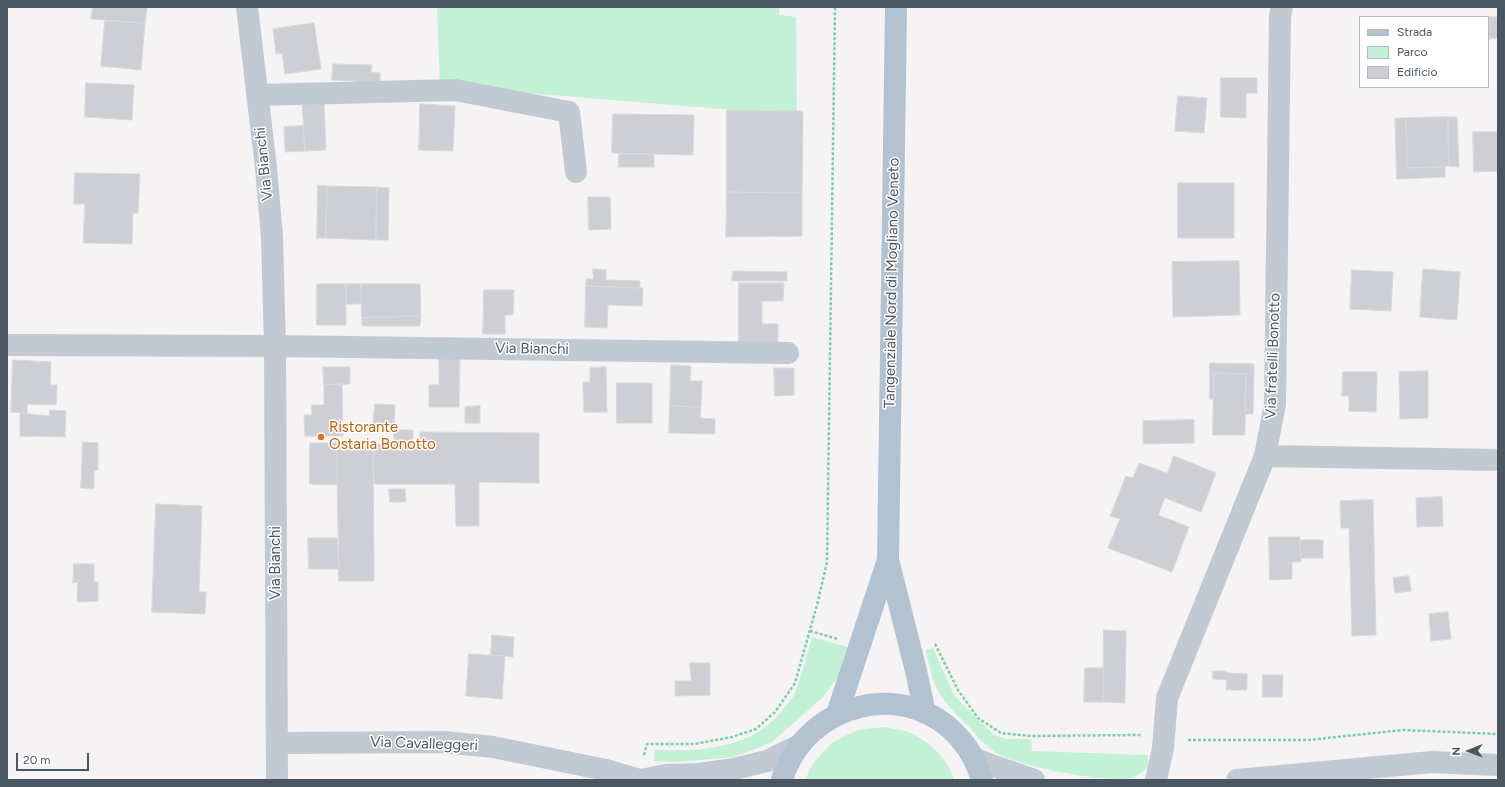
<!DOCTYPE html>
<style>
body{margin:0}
#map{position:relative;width:1505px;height:787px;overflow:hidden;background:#f5f3f3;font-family:Figtree,sans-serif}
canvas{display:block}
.frame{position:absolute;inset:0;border:8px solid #4a5661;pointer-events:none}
.legend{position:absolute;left:1359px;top:16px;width:130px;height:72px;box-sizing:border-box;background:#fff;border:1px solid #b7bbc0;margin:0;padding:5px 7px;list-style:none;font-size:12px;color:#4a5661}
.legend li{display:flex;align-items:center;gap:8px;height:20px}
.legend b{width:20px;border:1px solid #b7bbc0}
.north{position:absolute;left:1449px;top:731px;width:40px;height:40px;-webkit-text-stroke:3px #fff;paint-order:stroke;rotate:269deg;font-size:11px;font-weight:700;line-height:16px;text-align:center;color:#4a5661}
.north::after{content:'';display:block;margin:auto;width:14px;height:18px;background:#4a5661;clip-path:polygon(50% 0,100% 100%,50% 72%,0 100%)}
.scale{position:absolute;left:16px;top:753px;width:73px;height:18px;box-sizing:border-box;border:2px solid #4a5661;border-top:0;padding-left:5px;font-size:12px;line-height:14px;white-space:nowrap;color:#4a5661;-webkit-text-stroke:3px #fff;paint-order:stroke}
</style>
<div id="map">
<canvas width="1505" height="787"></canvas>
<div class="frame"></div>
<ul class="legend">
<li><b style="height:5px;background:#b3c2d1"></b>Strada</li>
<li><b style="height:11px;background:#c3f1d5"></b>Parco</li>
<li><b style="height:11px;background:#cdcfd5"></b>Edificio</li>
</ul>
<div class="north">N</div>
<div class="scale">20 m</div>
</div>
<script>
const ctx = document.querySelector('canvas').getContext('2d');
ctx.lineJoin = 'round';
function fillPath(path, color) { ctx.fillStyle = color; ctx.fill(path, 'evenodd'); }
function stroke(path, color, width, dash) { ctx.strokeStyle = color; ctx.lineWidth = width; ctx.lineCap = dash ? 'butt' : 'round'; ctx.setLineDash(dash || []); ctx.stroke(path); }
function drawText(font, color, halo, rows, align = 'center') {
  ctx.font = font + ' Figtree,sans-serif'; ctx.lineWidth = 3; ctx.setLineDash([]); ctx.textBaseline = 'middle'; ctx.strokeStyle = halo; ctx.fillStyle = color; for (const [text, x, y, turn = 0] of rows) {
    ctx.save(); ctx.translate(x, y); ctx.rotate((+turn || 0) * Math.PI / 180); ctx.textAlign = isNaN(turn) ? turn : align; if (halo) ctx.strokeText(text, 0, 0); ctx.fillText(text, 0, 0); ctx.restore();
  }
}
fillPath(new Path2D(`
 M 437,7 L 779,7 L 779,15 L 796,17 L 797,115 L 440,86 Z
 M 812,637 L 847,647 L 838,677 L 823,697 L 771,743 L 733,757 L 675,762 L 654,761 L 655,750 C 703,751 753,750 785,707 C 788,703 793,698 795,693 C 802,675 807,655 812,637 Z
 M 933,648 L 954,695 L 975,717 L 994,735 L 1006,739 L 1031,739 L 1032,751 L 1148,755 L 1148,767 C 1141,774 1134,779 1124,779 C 1097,781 1008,765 989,748 C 982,742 976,735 970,728 C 960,718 947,706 940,694 C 932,681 929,665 926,650 Z
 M 885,727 C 894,729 905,730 913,734 C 932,744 948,760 954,780 L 805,780 L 813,763 L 833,742 L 857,730 Z`), '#c3f1d5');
const building = new Path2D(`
 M 93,7 L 147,7 L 145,23 L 91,19 Z
 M 1488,17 L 1498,17 L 1498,38 L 1488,39 Z
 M 105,21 L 145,23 L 141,70 L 101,66 Z
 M 314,23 L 321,69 L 285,74 L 282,53 L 276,54 L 273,29 Z
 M 333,64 L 372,65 L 371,72 L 380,73 L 380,82 L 332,80 Z
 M 1221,78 L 1257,78 L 1257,93 L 1246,93 L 1246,118 L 1221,117 Z
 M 86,83 L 134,85 L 132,120 L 85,117 Z
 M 1178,96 L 1207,98 L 1204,133 L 1175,131 Z
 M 324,101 L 326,150 L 305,151 L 302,102 Z
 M 420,104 L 455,106 L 453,151 L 419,150 Z
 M 727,110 L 803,111 L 802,193 L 727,192 Z
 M 613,114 L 694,115 L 693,155 L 612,153 Z
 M 1448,117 L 1457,117 L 1459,167 L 1449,166 Z
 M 1448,117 L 1449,166 L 1407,168 L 1406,118 Z
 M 1395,118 L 1406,118 L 1407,168 L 1445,167 L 1445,177 L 1397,179 Z
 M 303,126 L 305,151 L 285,152 L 284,127 Z
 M 1473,132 L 1498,132 L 1498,171 L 1474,172 Z
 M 619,154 L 654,154 L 654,167 L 619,167 Z
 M 75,173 L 140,174 L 138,213 L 133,213 L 132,244 L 83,243 L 85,204 L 74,204 Z
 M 1178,183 L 1234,183 L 1234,238 L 1178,238 Z
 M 318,185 L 327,186 L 326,238 L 317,238 Z
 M 327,186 L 377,187 L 376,240 L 326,238 Z
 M 377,187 L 389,188 L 388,240 L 376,240 Z
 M 727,192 L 802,193 L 802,236 L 726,237 Z
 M 588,197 L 610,197 L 611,229 L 589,230 Z
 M 1239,261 L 1240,315 L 1173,317 L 1172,262 Z
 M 593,269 L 606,270 L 606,280 L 640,281 L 640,288 L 586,286 L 586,279 L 593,279 Z
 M 1423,269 L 1460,272 L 1457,320 L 1420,317 Z
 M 1352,270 L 1393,272 L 1391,311 L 1350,309 Z
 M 733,271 L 787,272 L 787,281 L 732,281 Z
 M 739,283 L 784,283 L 783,301 L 762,301 L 762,324 L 778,324 L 778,343 L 739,343 Z
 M 317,284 L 346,284 L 346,325 L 317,325 Z
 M 346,284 L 361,284 L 362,304 L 346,304 Z
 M 361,284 L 420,284 L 421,316 L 362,318 Z
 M 586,286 L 643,288 L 642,306 L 608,305 L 607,328 L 585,327 Z
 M 484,290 L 514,290 L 513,315 L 505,315 L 505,334 L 483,334 Z
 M 421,316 L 420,326 L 362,326 L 362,318 Z
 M 439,358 L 460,358 L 459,407 L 429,407 L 429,385 L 439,385 Z
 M 13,360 L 51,362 L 50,385 L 57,385 L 56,405 L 27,404 L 27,413 L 11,412 Z
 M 1210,363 L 1254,364 L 1253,414 L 1245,414 L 1246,374 L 1214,373 L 1214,399 L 1210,399 Z
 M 671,365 L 691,366 L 690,381 L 702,381 L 701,407 L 670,406 Z
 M 323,367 L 350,367 L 350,384 L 324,385 Z
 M 606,367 L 607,412 L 584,412 L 583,382 L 590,382 L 590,368 Z
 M 774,368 L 794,368 L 794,395 L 775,396 Z
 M 1428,371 L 1428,418 L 1400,419 L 1399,372 Z
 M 1343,372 L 1377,372 L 1376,412 L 1349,411 L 1349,396 L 1342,396 Z
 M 1214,373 L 1246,374 L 1245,435 L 1213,435 Z
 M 617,383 L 652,383 L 652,423 L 617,423 Z
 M 342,384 L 343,436 L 305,436 L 304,415 L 312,415 L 311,405 L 324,405 L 324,385 Z
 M 375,404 L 395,405 L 394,427 L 373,426 Z
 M 480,406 L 480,423 L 465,423 L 465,407 Z
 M 670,406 L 701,407 L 700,418 L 715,419 L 715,434 L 669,433 Z
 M 50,410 L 66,411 L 65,437 L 20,436 L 20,413 L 49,416 Z
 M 1194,420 L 1194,443 L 1143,444 L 1143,421 Z
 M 394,430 L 413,430 L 413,446 L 420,446 L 420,432 L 539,433 L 539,483 L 479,482 L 479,526 L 456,526 L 455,484 L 374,484 L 373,444 L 394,444 Z
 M 83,442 L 98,443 L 98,470 L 94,470 L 94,489 L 81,488 Z
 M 310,443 L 337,443 L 337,485 L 310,484 Z
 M 337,443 L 373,444 L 374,581 L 339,581 Z
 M 1174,456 L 1216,473 L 1201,512 L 1165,498 L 1158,515 L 1189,527 L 1172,572 L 1108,548 L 1120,519 L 1110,516 L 1126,476 L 1133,478 L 1139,463 L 1167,473 Z
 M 389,489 L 405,489 L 406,502 L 390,502 Z
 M 1442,497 L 1443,526 L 1417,527 L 1416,498 Z
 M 1373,500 L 1376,635 L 1352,636 L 1349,528 L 1341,528 L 1340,501 Z
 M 156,504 L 202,506 L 199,592 L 206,592 L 205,614 L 152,612 Z
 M 1269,537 L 1300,537 L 1301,562 L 1292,562 L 1292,579 L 1270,580 Z
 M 308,538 L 337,538 L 339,569 L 309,569 Z
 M 1300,540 L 1323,540 L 1323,558 L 1301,558 Z
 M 74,564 L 94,564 L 94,582 L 98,582 L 98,601 L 77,602 L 78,582 L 73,583 Z
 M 1409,576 L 1411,591 L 1395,593 L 1393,578 Z
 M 1448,612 L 1451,639 L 1431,641 L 1429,614 Z
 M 1104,630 L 1126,631 L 1125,703 L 1103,702 Z
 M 492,635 L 514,637 L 513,657 L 491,655 Z
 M 469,654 L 505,656 L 502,699 L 466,696 Z
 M 690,663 L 710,663 L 710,695 L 675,696 L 675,681 L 691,681 Z
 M 1085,668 L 1103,668 L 1103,702 L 1084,702 Z
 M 1213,671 L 1227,671 L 1227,673 L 1247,674 L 1247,690 L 1226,690 L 1227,680 L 1213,679 Z
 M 1263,675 L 1283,675 L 1282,697 L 1263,697 Z`);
fillPath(building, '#cdcfd5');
stroke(building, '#d7d9de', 1);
stroke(new Path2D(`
 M 810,631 L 838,639
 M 935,644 L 958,690 L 978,718 L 1001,733 L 1030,736 L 1141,735
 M 1188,740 L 1308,740 L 1403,730 L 1498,734
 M 644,755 L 647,744 L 694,744 L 732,737 L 756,729 L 775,712 L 795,683 L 817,605 L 827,562 L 835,7`), '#7ad0a6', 2.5, [3, 2]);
stroke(new Path2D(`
 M 247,7 L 266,168 L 272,237 L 275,346 L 277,780
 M 257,95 L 455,90 L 569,112 L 576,172
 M 7,345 L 275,346 L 788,353
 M 1265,456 L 1498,460
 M 277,743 L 444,742 L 493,747 L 606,770 L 640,780
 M 974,758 L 988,764 L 1034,780
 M 641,780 L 666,775 L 699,774 L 734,769 L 767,761 L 798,746
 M 1156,780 L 1163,748 L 1167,698 L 1265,456 L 1275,404 L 1280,16 L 1282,7
 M 1237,780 L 1432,762 L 1498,765`), '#c1cad2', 22);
stroke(new Path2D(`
 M 896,7 L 888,560 L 916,671 L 925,713
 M 837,714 L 888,560
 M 782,780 C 805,702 908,676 961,740 C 972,752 977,765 982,780`), '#b3c2d1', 22);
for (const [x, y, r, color] of [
 [321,437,4,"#e8710a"]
]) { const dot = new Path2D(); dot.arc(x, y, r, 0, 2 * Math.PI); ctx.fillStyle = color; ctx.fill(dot); stroke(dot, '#fff', 1.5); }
drawText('15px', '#4a5661', '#fff', [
 ["Via Bianchi",264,164,-96],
 ["Tangenziale Nord di Mogliano Veneto",892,283,-89],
 ["Via Bianchi",532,349,1],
 ["Via fratelli Bonotto",1273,356,-88],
 ["Via Bianchi",276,563,-90],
 ["Via Cavalleggeri",424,744,2]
]);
drawText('15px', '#c56008', '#fff', [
 ["Ristorante",329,428],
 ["Ostaria Bonotto",329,445]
], 'left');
</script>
